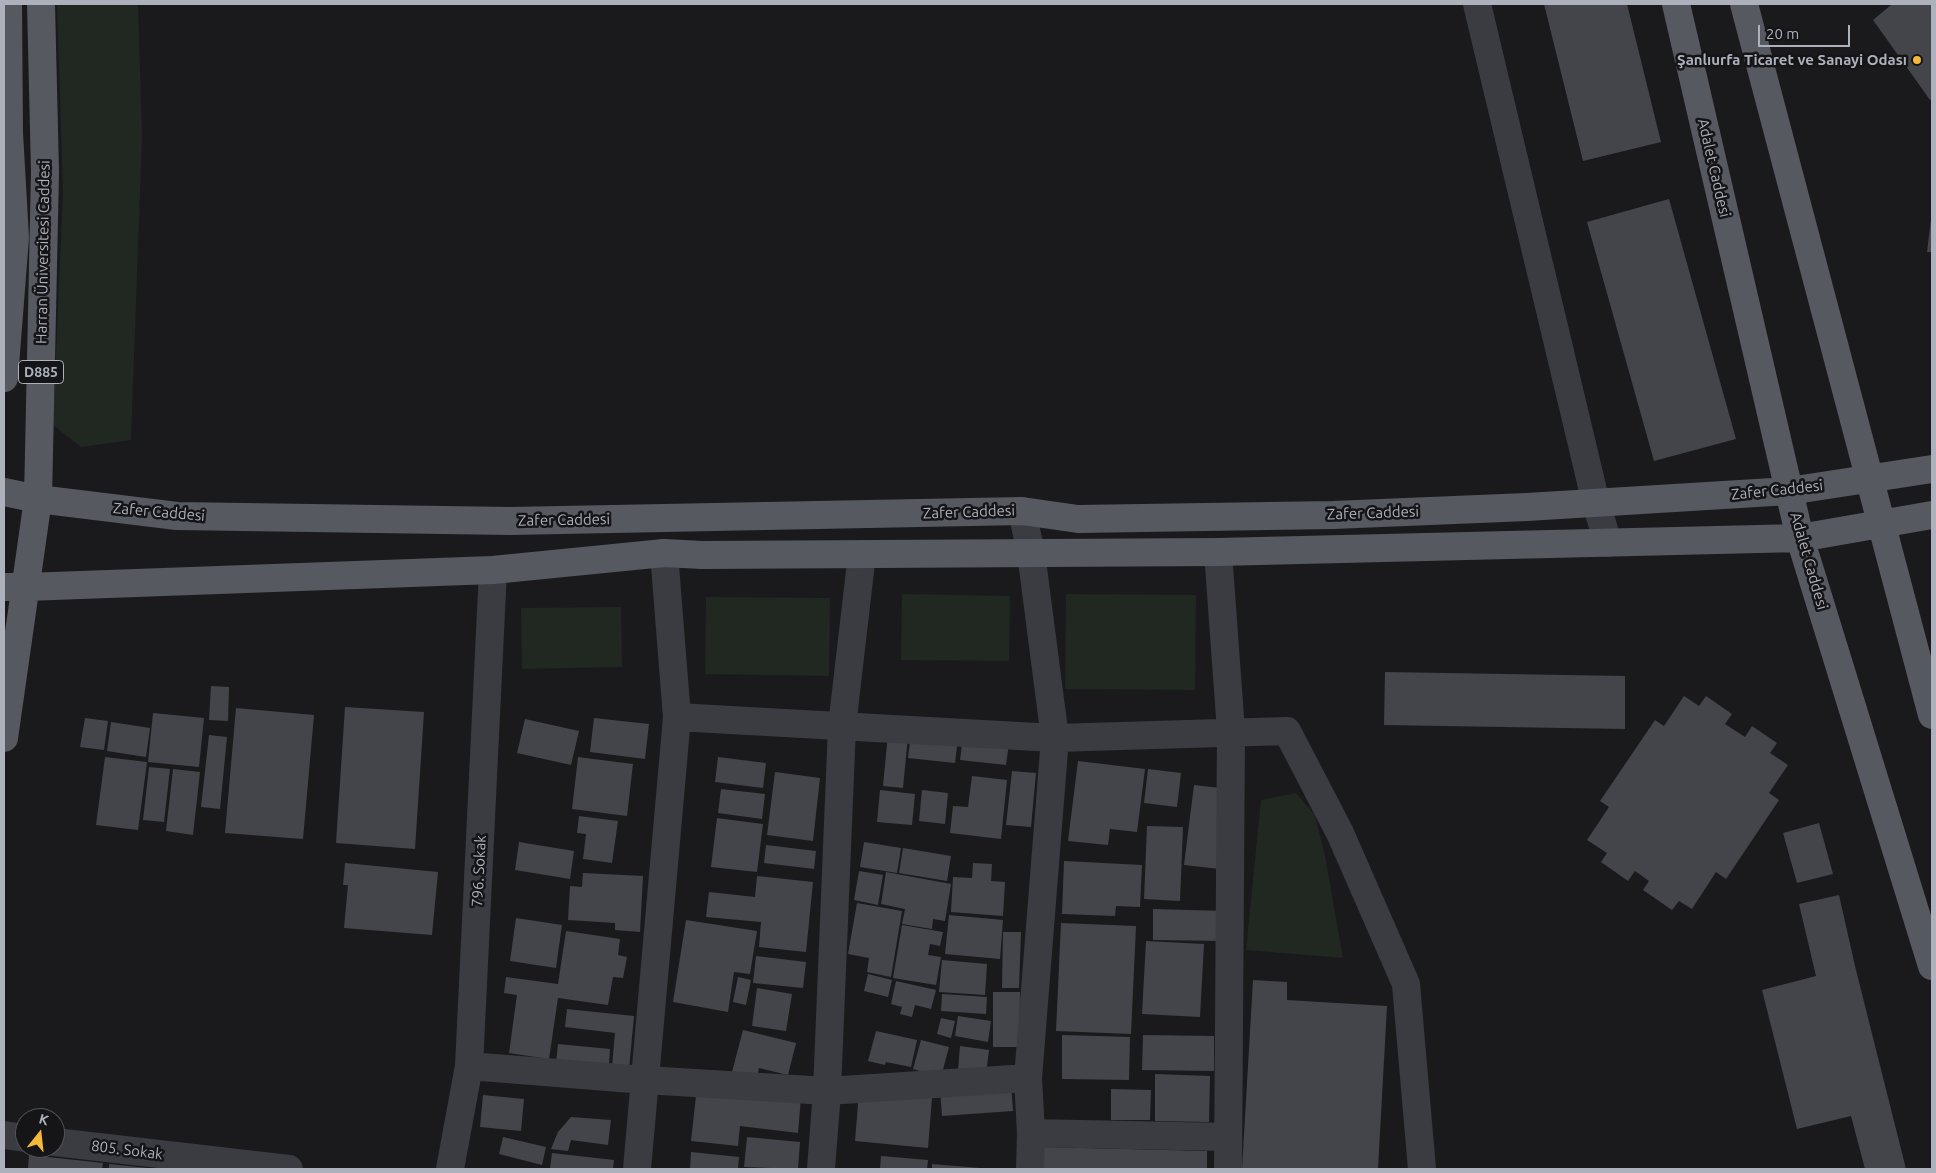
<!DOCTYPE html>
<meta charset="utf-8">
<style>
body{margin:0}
#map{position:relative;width:1936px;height:1173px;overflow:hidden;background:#1a1a1d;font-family:Ubuntu,sans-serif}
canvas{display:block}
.frame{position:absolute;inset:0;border:5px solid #adb1bc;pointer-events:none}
.north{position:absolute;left:15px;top:1108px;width:50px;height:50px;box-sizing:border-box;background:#151518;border:1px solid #52535a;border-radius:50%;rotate:16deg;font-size:14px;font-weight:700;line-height:20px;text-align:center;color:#adb1bc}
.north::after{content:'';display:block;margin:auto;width:18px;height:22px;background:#f5b93a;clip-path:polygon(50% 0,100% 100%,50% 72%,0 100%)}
.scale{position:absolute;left:1758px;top:25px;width:92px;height:22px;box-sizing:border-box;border:2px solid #adb1bc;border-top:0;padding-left:6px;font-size:15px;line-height:18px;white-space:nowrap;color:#adb1bc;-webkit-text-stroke:4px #151518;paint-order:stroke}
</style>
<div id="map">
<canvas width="1936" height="1173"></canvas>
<div class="frame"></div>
<div class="north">K</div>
<div class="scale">20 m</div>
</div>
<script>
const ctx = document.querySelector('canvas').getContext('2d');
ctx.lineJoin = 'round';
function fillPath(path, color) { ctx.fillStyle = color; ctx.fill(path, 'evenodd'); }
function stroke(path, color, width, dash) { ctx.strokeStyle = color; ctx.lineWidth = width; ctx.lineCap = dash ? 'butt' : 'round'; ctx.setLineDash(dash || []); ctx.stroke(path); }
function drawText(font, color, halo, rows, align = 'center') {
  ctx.font = font + ' Ubuntu,sans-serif'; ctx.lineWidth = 5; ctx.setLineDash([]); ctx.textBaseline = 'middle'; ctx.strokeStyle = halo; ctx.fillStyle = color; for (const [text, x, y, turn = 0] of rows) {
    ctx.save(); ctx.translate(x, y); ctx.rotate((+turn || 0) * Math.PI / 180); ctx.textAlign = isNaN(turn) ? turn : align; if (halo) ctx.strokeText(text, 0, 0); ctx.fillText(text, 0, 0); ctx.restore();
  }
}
fillPath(new Path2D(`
 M 57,4 L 138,4 L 142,136 L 131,440 L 81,447 L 53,425 L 63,192 Z
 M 902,594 L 1010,596 L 1009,661 L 901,660 Z
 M 1066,594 L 1196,595 L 1195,690 L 1065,689 Z
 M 706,597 L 830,598 L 829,676 L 705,674 Z
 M 621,607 L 622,667 L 522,669 L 521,608 Z
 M 1296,793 L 1315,815 L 1325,856 L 1343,958 L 1246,950 L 1261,800 Z`), '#202821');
fillPath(new Path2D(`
 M 1544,4 L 1627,4 L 1661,142 L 1583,161 Z
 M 1897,4 L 1932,4 L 1932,99 L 1930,100 L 1873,20 L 1891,5 Z
 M 1669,199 L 1736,439 L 1654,461 L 1587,222 Z
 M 1931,219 L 1932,252 L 1927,252 Z
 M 1385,672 L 1625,676 L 1625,729 L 1384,725 Z
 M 211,686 L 229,687 L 228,721 L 209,720 Z
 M 1684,696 L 1699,706 L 1706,696 L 1732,714 L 1725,724 L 1745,737 L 1752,726 L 1777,743 L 1770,753 L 1788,765 L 1769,793 L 1779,800 L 1726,879 L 1716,872 L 1692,909 L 1679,901 L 1672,910 L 1643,890 L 1649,881 L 1635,871 L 1628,881 L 1601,862 L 1607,853 L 1587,840 L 1609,807 L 1600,801 L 1655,720 L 1664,726 Z
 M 345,707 L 424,712 L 415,849 L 336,843 Z
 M 236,708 L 314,715 L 303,839 L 225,833 Z
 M 153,713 L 204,718 L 199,767 L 148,762 Z
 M 85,718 L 108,721 L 104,750 L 80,747 Z
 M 594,718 L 649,724 L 645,759 L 590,752 Z
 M 525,719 L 579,731 L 571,765 L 517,753 Z
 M 111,722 L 150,728 L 146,757 L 107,751 Z
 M 911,733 L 958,738 L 955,763 L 908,758 Z
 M 888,734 L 908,736 L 903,788 L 883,786 Z
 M 209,735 L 227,737 L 220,809 L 201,807 Z
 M 963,737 L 1009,743 L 1006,765 L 960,760 Z
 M 105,757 L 147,762 L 138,830 L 96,825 Z
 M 578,757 L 633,764 L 627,816 L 572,809 Z
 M 718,757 L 766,763 L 763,788 L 715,782 Z
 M 1078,761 L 1145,769 L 1137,832 L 1110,829 L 1108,845 L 1068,841 Z
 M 149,767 L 170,769 L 164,822 L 143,820 Z
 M 173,769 L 200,772 L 193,835 L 166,831 Z
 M 1148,769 L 1181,773 L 1177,807 L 1144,803 Z
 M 1012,771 L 1036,773 L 1031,827 L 1006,825 Z
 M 775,772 L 820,778 L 813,841 L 767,835 Z
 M 972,776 L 1007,780 L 1001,839 L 950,833 L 953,806 L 968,807 Z
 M 1194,785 L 1229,789 L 1220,869 L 1184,865 Z
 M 721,789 L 765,794 L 762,819 L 718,813 Z
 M 880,790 L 915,794 L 912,825 L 877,822 Z
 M 922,790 L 948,793 L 945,824 L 919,821 Z
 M 579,816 L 618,821 L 612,863 L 583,859 L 586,834 L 577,833 Z
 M 717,818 L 763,824 L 757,872 L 711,867 Z
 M 1819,823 L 1833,874 L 1797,883 L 1783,833 Z
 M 1147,826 L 1183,827 L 1180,901 L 1144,899 Z
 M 519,842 L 574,851 L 570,879 L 515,870 Z
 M 864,842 L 901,848 L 897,873 L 860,867 Z
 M 766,845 L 816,851 L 814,869 L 764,863 Z
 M 903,848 L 951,856 L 947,881 L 899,873 Z
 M 1064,861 L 1142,865 L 1140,907 L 1116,906 L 1115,916 L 1062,914 Z
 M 345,863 L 438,872 L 432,935 L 344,928 L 348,885 L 343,885 Z
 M 973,863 L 992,864 L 991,881 L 1005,882 L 1003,916 L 951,912 L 953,877 L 972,878 Z
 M 859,871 L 883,875 L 878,905 L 854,900 Z
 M 886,872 L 951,884 L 945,921 L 933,919 L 932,929 L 902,924 L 905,909 L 881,904 Z
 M 583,873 L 643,876 L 640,932 L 615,930 L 615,923 L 568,920 L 570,886 L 582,887 Z
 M 757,876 L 813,882 L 806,952 L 759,947 L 761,922 L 706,917 L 709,892 L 755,897 Z
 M 1839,895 L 1855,966 L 1906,1169 L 1865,1169 L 1851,1116 L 1797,1129 L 1762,990 L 1816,976 L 1799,904 Z
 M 857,903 L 902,911 L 891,977 L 867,972 L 869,958 L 848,954 Z
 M 1153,909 L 1224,911 L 1224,941 L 1153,940 Z
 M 949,915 L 1003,920 L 1000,959 L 945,954 Z
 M 516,918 L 562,925 L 556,968 L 510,961 Z
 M 686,920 L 757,931 L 750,974 L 734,972 L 728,1012 L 673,1002 Z
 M 1061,923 L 1136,926 L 1131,1034 L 1056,1031 Z
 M 902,925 L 943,932 L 940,946 L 930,944 L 928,955 L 941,957 L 936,985 L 893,978 Z
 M 566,931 L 620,939 L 618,955 L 627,957 L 623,978 L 613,977 L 608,1005 L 558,998 L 549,1059 L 509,1053 L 517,995 L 504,993 L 506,977 L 558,984 Z
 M 1003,932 L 1021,932 L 1019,988 L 1002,988 Z
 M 1146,941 L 1204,944 L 1200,1017 L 1142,1014 Z
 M 756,956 L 806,962 L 803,988 L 753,983 Z
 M 942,960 L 987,964 L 985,995 L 939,992 Z
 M 868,974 L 892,980 L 888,997 L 864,991 Z
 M 738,977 L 751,980 L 746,1005 L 733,1002 Z
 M 1253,980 L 1287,982 L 1287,1000 L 1387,1006 L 1378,1169 L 1242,1169 Z
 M 896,981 L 936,990 L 931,1009 L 915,1005 L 912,1017 L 900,1014 L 902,1007 L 891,1004 Z
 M 757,988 L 792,994 L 786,1031 L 752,1026 Z
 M 993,992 L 1020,992 L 1019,1047 L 993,1047 Z
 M 942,994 L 987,997 L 986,1014 L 941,1011 Z
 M 567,1009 L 634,1016 L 629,1069 L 612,1067 L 615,1033 L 565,1027 Z
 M 958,1016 L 991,1021 L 988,1042 L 955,1036 Z
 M 941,1018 L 955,1021 L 951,1038 L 937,1034 Z
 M 743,1030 L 796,1043 L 788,1075 L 759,1068 L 757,1078 L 732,1072 Z
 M 876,1031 L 917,1040 L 911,1067 L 886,1062 L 885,1065 L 868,1061 Z
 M 1062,1035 L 1130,1037 L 1129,1080 L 1062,1079 Z
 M 1143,1035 L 1214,1036 L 1214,1071 L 1142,1070 Z
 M 921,1040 L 949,1047 L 941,1077 L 913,1069 Z
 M 558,1044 L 610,1049 L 608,1077 L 555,1072 Z
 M 960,1046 L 989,1050 L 986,1074 L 958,1070 Z
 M 1155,1074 L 1210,1076 L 1209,1122 L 1155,1121 Z
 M 1011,1085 L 1013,1111 L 942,1116 L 940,1090 Z
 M 697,1087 L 801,1098 L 798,1133 L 740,1126 L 738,1146 L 691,1141 Z
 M 1111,1089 L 1151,1090 L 1150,1120 L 1111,1120 Z
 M 859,1092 L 932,1098 L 928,1148 L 855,1141 Z
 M 483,1095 L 524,1099 L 521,1131 L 480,1127 Z
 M 571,1117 L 611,1120 L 608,1145 L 571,1140 L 568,1151 L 551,1149 L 558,1132 Z
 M 503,1137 L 546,1147 L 542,1165 L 499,1154 Z
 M 747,1137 L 800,1142 L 798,1169 L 744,1167 Z
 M 1042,1147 L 1207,1151 L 1207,1169 L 1042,1169 Z
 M 691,1152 L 739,1157 L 738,1169 L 690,1169 Z
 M 552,1153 L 614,1160 L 613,1169 L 550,1169 Z
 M 29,1155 L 103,1163 L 102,1169 L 28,1169 Z
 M 881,1156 L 928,1160 L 927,1169 L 880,1169 Z
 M 109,1164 L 148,1168 L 148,1169 L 109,1169 Z
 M 932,1164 L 980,1168 L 980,1169 L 932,1169 Z`), '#44454a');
stroke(new Path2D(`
 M 1477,4 L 1596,503 L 1608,543
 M 1022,511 L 1031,553 L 1055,738 L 1028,1078 L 1031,1133 L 1030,1169
 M 1218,552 L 1231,731 L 1228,1169
 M 677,717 L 1055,738 L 1287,731 L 1340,833 L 1406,984 L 1422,1169
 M 469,1066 L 645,1080 L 827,1091 L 1028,1078
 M 1031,1133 L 1228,1137
 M 4,1135 L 25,1138
 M 55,1142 L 289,1169
 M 450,1169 L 469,1066 L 493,570
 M 637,1169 L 677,717 L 664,553
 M 821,1169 L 827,1091 L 842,726 L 862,554`), '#3b3c42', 28);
stroke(new Path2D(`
 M 1676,4 L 1800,538 L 1932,966
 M 1744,4 L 1932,715
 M 4,378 L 15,238 L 9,133 L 8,4
 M 4,492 L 38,499 L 177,516 L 510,521 L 1022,511 L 1078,519 L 1333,515 L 1527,507 L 1789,491 L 1932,469
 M 4,587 L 26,587 L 493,570 L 664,553 L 702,555 L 1218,552 L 1800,538 L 1932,515
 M 4,738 L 38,499 L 45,172 L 41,4`), '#575961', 28);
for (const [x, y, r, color] of [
 [1917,60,5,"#f5b93a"]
]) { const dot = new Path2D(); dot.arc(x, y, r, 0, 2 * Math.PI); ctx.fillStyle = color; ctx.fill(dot); stroke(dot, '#151518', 2); }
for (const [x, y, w] of [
 [41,372,45]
]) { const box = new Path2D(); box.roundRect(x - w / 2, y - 11.5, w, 23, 4); ctx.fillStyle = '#151518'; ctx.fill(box); stroke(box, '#adb1bc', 1); }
drawText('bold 14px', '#adb1bc', null, [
 ["D885",41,372]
]);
drawText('bold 15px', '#adb1bc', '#151518', [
 ["Şanlıurfa Ticaret ve Sanayi Odası",1907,60]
], 'right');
drawText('15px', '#adb1bc', '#151518', [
 ["Adalet Caddesi",1714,168,77],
 ["Harran Üniversitesi Caddesi",43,252,-89],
 ["Zafer Caddesi",1777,490,-6],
 ["Zafer Caddesi",159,512,5],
 ["Zafer Caddesi",969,512,-2],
 ["Zafer Caddesi",1373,513,-2],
 ["Zafer Caddesi",564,520,-1],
 ["Adalet Caddesi",1809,561,74],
 ["796. Sokak",479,871,-87],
 ["805. Sokak",127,1150,7]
]);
</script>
